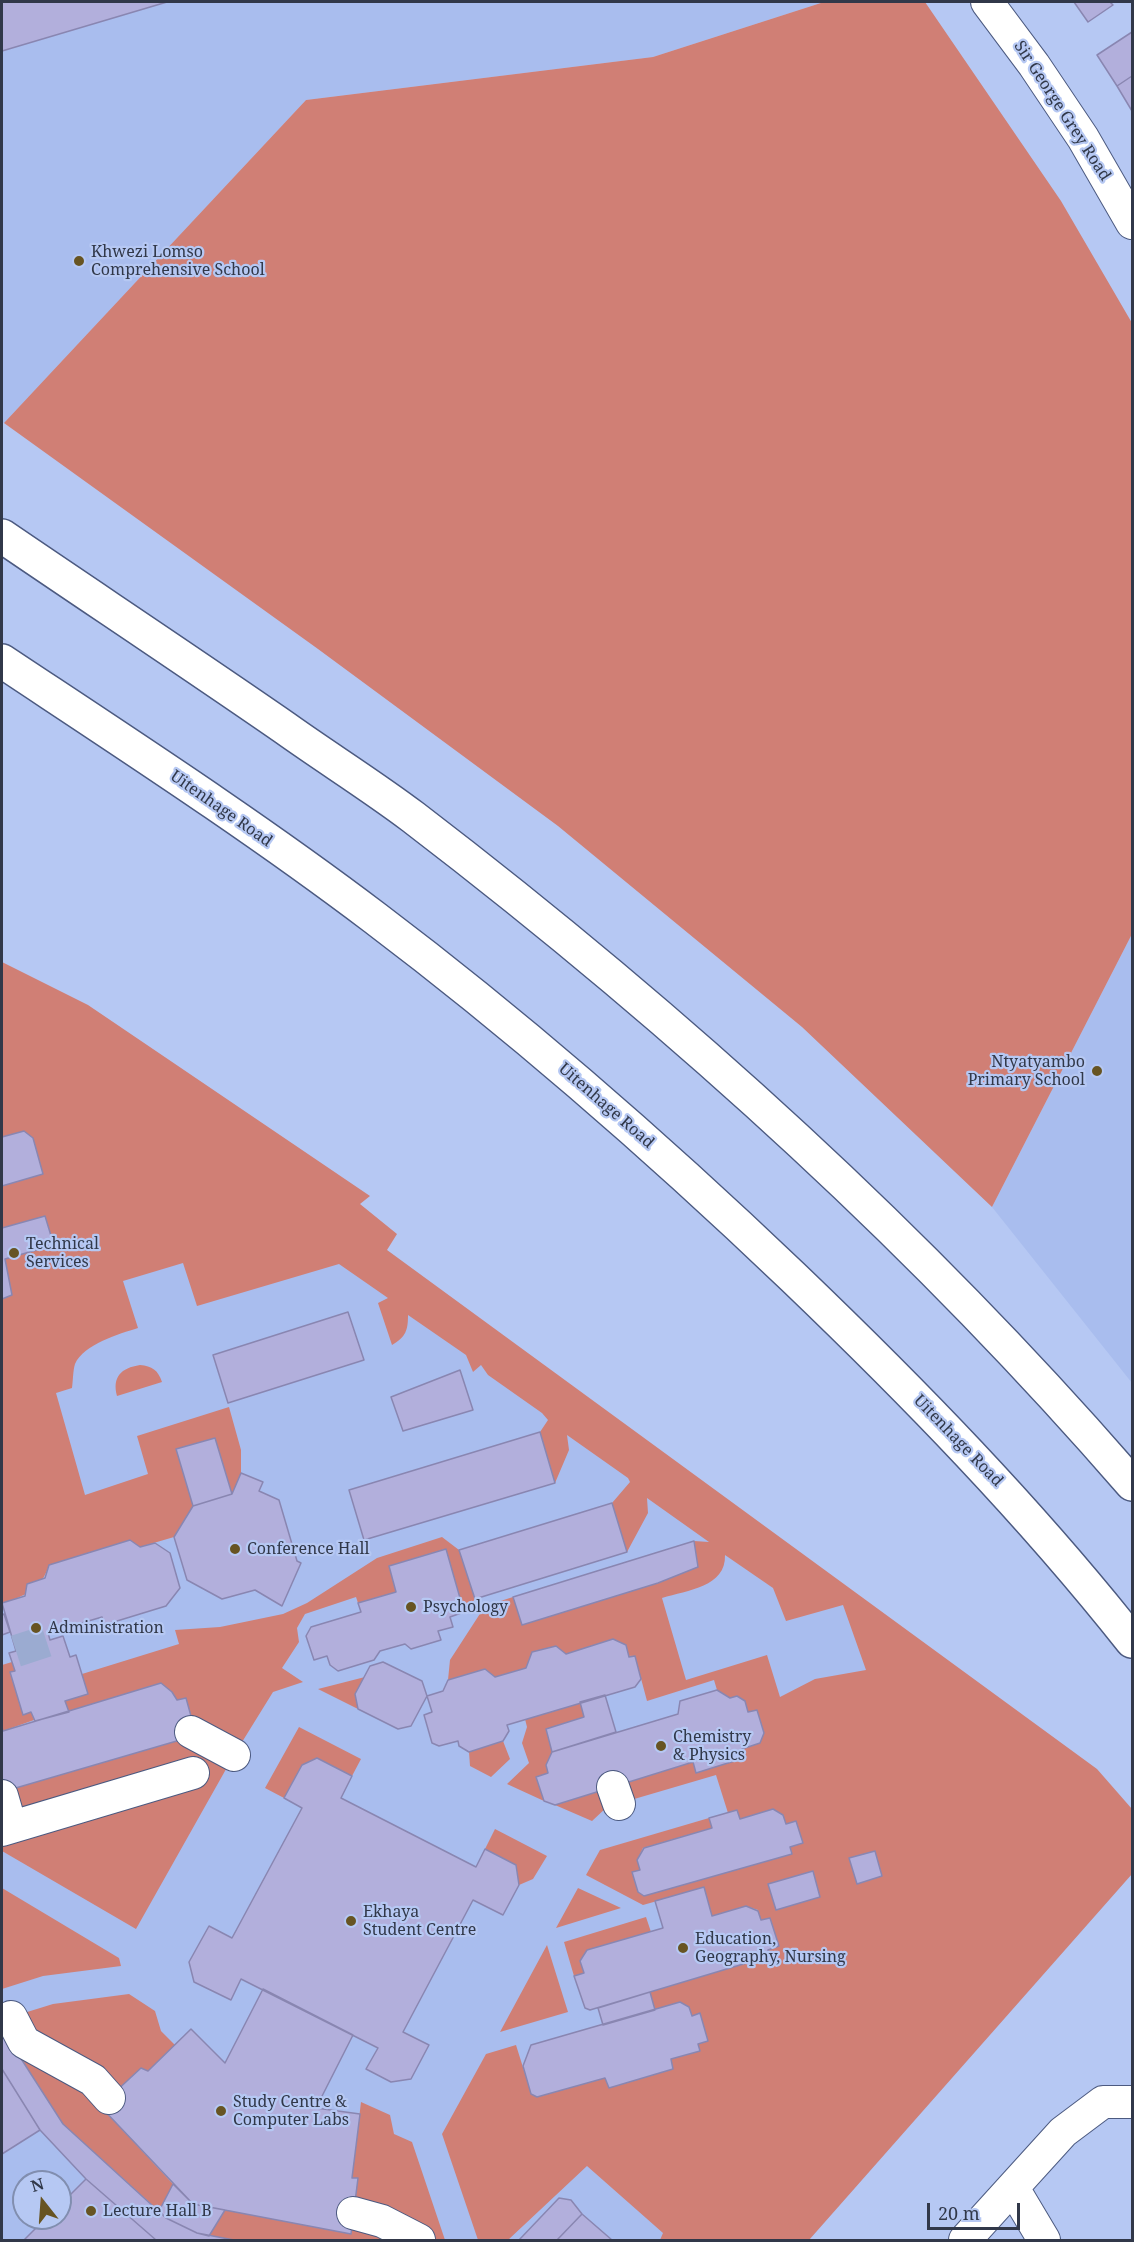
<!DOCTYPE html>
<style>
body{margin:0}
#map{position:relative;width:1134px;height:2242px;overflow:hidden;background:#b6c8f3;font-family:"Noto Serif",serif}
canvas{display:block}
.frame{position:absolute;inset:0;border:3px solid #313849;pointer-events:none}
.north{position:absolute;left:12px;top:2170px;width:60px;height:60px;box-sizing:border-box;background:#b6c8f3;border:2px solid #818eaf;border-radius:50%;rotate:343deg;font-size:16px;font-weight:700;line-height:24px;text-align:center;color:#313849}
.north::after{content:'';display:block;margin:auto;width:21px;height:27px;background:#675422;clip-path:polygon(50% 0,100% 100%,50% 72%,0 100%)}
.scale{position:absolute;left:927px;top:2203px;width:93px;height:27px;box-sizing:border-box;border:3px solid #313849;border-top:0;padding-left:8px;font-size:18px;line-height:21px;white-space:nowrap;color:#313849;-webkit-text-stroke:4px #b6c8f3;paint-order:stroke}
</style>
<div id="map">
<canvas width="1134" height="2242"></canvas>
<div class="frame"></div>
<div class="north">N</div>
<div class="scale">20 m</div>
</div>
<script>
const ctx = document.querySelector('canvas').getContext('2d');
ctx.lineJoin = 'round';
function fillPath(path, color) { ctx.fillStyle = color; ctx.fill(path, 'evenodd'); }
function stroke(path, color, width, dash) { ctx.strokeStyle = color; ctx.lineWidth = width; ctx.lineCap = dash ? 'butt' : 'round'; ctx.setLineDash(dash || []); ctx.stroke(path); }
function drawText(font, color, halo, rows, align = 'center') {
  ctx.font = font + ' "Noto Serif",serif'; ctx.lineWidth = 4.5; ctx.setLineDash([]); ctx.textBaseline = 'middle'; ctx.strokeStyle = halo; ctx.fillStyle = color; for (const [text, x, y, turn = 0] of rows) {
    ctx.save(); ctx.translate(x, y); ctx.rotate((+turn || 0) * Math.PI / 180); ctx.textAlign = isNaN(turn) ? turn : align; if (halo) ctx.strokeText(text, 0, 0); ctx.fillText(text, 0, 0); ctx.restore();
  }
}
fillPath(new Path2D(`
 M 2,2 L 824,2 L 653,57 L 306,100 L 4,423 L 2,422 Z
 M 1132,934 L 1132,1383 L 992,1207 Z
 M 2,962 L 338,1214 L 770,1532 L 1132,1809 L 1132,1874 L 809,2240 L 2,2240 ZM 24,2182 L 60,2182 L 60,2218 L 24,2218 Z`), '#a9bdee');
fillPath(new Path2D(`
 M 824,2 L 925,2 L 1061,201 L 1132,323 L 1132,934 L 992,1207 L 802,1027 L 558,826 L 318,649 L 4,423 L 306,100 L 653,57 Z
 M 2,962 L 88,1005 L 370,1196 L 360,1204 L 397,1234 L 387,1250 L 1097,1769 L 1132,1809 L 1132,1874 L 809,2240 L 660,2240 L 663,2233 L 587,2166 L 508,2240 L 478,2240 L 442,2134 L 486,2054 L 516,2045 L 531,2093 L 537,2097 L 605,2078 L 609,2088 L 673,2069 L 671,2059 L 700,2051 L 698,2044 L 708,2041 L 700,2014 L 692,2016 L 689,2007 L 680,2002 L 655,2010 L 650,1992 L 769,1956 L 768,1950 L 779,1946 L 770,1918 L 761,1920 L 758,1910 L 746,1906 L 712,1916 L 703,1888 L 643,1905 L 586,1875 L 600,1850 L 709,1818 L 712,1828 L 643,1848 L 637,1860 L 640,1870 L 632,1873 L 638,1892 L 644,1896 L 803,1843 L 796,1822 L 786,1824 L 783,1815 L 773,1809 L 740,1819 L 737,1810 L 728,1813 L 716,1775 L 607,1807 L 592,1821 L 555,1805 L 693,1762 L 744,1758 L 742,1749 L 764,1733 L 757,1710 L 748,1712 L 744,1701 L 737,1696 L 730,1698 L 717,1690 L 714,1680 L 647,1701 L 635,1656 L 566,1654 L 556,1646 L 532,1652 L 526,1668 L 495,1677 L 485,1669 L 448,1680 L 450,1660 L 485,1606 L 513,1597 L 522,1625 L 698,1566 L 694,1541 L 709,1542 L 647,1498 L 648,1513 L 627,1552 L 612,1503 L 630,1482 L 628,1478 L 567,1435 L 569,1450 L 555,1483 L 540,1432 L 548,1420 L 542,1413 L 488,1375 L 481,1365 L 473,1372 L 466,1355 L 408,1315 C 408,1330 406,1337 392,1345 L 378,1303 L 388,1298 L 339,1264 L 197,1306 L 183,1263 L 123,1281 L 138,1328 C 119,1334 84,1344 75,1364 C 73,1370 73,1381 72,1388 L 56,1393 L 85,1495 L 148,1474 L 137,1436 L 229,1407 L 241,1450 L 241,1473 L 232,1494 L 215,1438 L 176,1449 L 193,1506 L 174,1537 L 140,1547 L 130,1540 L 49,1565 C 41,1590 25,1596 2,1603 ZM 725,1555 L 773,1588 L 786,1621 L 843,1605 L 866,1670 L 815,1679 L 780,1697 L 767,1655 L 686,1680 L 662,1598 C 688,1590 726,1587 725,1555 Z
 M 140,1365 C 152,1366 158,1370 162,1382 L 117,1396 C 112,1377 121,1368 140,1365 Z
 M 442,1537 L 459,1550 L 475,1599 L 464,1612 L 445,1549 L 389,1566 L 396,1592 L 358,1603 L 356,1597 L 305,1614 L 297,1628 L 299,1642 L 282,1668 L 303,1682 L 273,1692 L 234,1755 L 136,1929 L 2,1851 L 2,1792 L 187,1738 L 186,1698 L 177,1700 L 172,1692 L 161,1683 L 69,1712 L 65,1701 L 82,1674 L 179,1644 L 175,1630 L 220,1627 L 283,1614 L 307,1603 L 377,1558 Z
 M 12,1662 L 15,1671 L 10,1673 L 23,1714 L 31,1712 L 34,1720 L 3,1731 L 2,1665 Z
 M 365,1677 L 355,1694 L 358,1709 L 318,1689 Z
 M 580,1702 L 584,1717 L 546,1729 L 552,1752 L 546,1765 L 548,1773 L 536,1777 L 544,1801 L 507,1784 L 529,1763 L 522,1743 L 527,1727 L 525,1719 Z
 M 299,1727 L 361,1759 L 352,1776 L 317,1758 L 302,1765 L 284,1798 L 265,1788 Z
 M 503,1741 L 510,1759 L 491,1777 L 470,1766 L 469,1752 Z
 M 495,1829 L 547,1856 L 533,1879 L 519,1885 L 516,1865 L 485,1849 Z
 M 2,1888 L 119,1958 L 121,1966 L 43,1976 L 2,1989 Z
 M 578,1888 L 621,1908 L 556,1928 Z
 M 646,1917 L 651,1932 L 587,1950 L 580,1961 L 584,1973 L 574,1976 L 564,1942 Z
 M 547,1945 L 568,2012 L 500,2032 Z
 M 129,1994 L 155,2011 L 161,2031 L 175,2045 L 148,2071 L 141,2068 L 100,2106 L 173,2184 L 159,2211 L 63,2124 L 2,2029 L 11,2017 L 53,2004 Z
 M 361,2102 L 390,2115 L 394,2134 L 412,2142 L 445,2240 L 234,2240 L 209,2236 L 225,2210 L 357,2178 L 352,2178 Z`), '#d07f75');
const building = new Path2D(`
 M 2,2 L 167,2 L 2,51 Z
 M 1074,2 L 1110,2 L 1113,5 L 1088,22 Z
 M 1132,32 L 1132,76 L 1117,86 L 1097,55 Z
 M 1132,76 L 1132,111 L 1117,86 Z
 M 24,1131 L 33,1138 L 43,1174 L 2,1186 L 2,1137 Z
 M 45,1216 L 52,1239 L 47,1247 L 5,1259 L 12,1295 L 2,1299 L 2,1228 Z
 M 348,1312 L 364,1360 L 228,1403 L 213,1355 Z
 M 460,1370 L 473,1410 L 403,1431 L 391,1397 Z
 M 540,1432 L 555,1483 L 364,1540 L 349,1490 Z
 M 215,1438 L 232,1494 L 193,1506 L 176,1449 Z
 M 241,1473 L 263,1482 L 259,1491 L 279,1500 L 297,1561 L 301,1563 L 282,1606 L 255,1590 L 222,1599 L 187,1580 L 174,1537 L 193,1506 L 232,1494 Z
 M 612,1503 L 627,1552 L 475,1599 L 459,1550 Z
 M 130,1540 L 140,1547 L 155,1543 L 170,1553 L 180,1588 L 166,1606 L 104,1625 L 102,1617 L 48,1633 L 50,1640 L 63,1636 L 70,1657 L 76,1655 L 88,1694 L 65,1701 L 69,1712 L 35,1721 L 31,1712 L 23,1715 L 10,1672 L 15,1671 L 9,1653 L 16,1651 L 2,1603 L 25,1596 L 27,1584 L 45,1578 L 49,1565 Z
 M 694,1541 L 698,1567 L 658,1583 L 522,1625 L 513,1597 Z
 M 446,1549 L 464,1612 L 450,1617 L 453,1627 L 438,1631 L 441,1640 L 411,1649 L 405,1644 L 380,1651 L 374,1660 L 338,1671 L 330,1665 L 327,1656 L 314,1660 L 306,1636 L 311,1627 L 361,1612 L 358,1603 L 396,1592 L 389,1566 Z
 M 4,1614 L 10,1632 L 2,1635 L 2,1615 Z
 M 613,1639 L 626,1645 L 629,1657 L 635,1656 L 641,1679 L 635,1687 L 507,1725 L 509,1731 L 503,1741 L 469,1752 L 459,1746 L 458,1741 L 439,1746 L 432,1743 L 424,1715 L 432,1712 L 427,1696 L 443,1691 L 448,1680 L 485,1669 L 495,1677 L 526,1668 L 532,1652 L 556,1646 L 566,1654 Z
 M 383,1662 L 422,1681 L 427,1696 L 411,1726 L 398,1729 L 358,1709 L 355,1694 L 370,1666 Z
 M 161,1683 L 172,1692 L 177,1700 L 186,1698 L 194,1727 L 187,1738 L 2,1792 L 2,1727 L 3,1731 Z
 M 717,1690 L 730,1698 L 737,1696 L 745,1701 L 748,1712 L 757,1710 L 764,1733 L 760,1743 L 742,1749 L 744,1758 L 696,1773 L 693,1762 L 555,1805 L 544,1801 L 536,1777 L 548,1773 L 546,1765 L 552,1752 L 678,1714 L 680,1701 Z
 M 605,1695 L 616,1732 L 552,1752 L 546,1729 L 584,1717 L 580,1702 Z
 M 317,1758 L 352,1776 L 341,1798 L 476,1867 L 485,1849 L 516,1865 L 519,1885 L 503,1915 L 473,1900 L 403,2032 L 429,2045 L 411,2079 L 391,2082 L 366,2069 L 378,2048 L 241,1979 L 231,2000 L 194,1982 L 189,1962 L 209,1926 L 232,1938 L 302,1808 L 284,1798 L 302,1765 Z
 M 773,1809 L 783,1815 L 786,1824 L 796,1821 L 803,1843 L 790,1847 L 792,1854 L 644,1896 L 638,1892 L 632,1872 L 640,1870 L 637,1860 L 644,1848 L 712,1828 L 709,1818 L 737,1810 L 740,1819 Z
 M 875,1851 L 882,1876 L 857,1884 L 849,1858 Z
 M 813,1871 L 820,1897 L 776,1910 L 768,1884 Z
 M 704,1887 L 712,1916 L 746,1906 L 758,1911 L 761,1920 L 770,1918 L 779,1946 L 768,1950 L 770,1956 L 590,2010 L 585,2008 L 574,1976 L 584,1973 L 580,1961 L 587,1950 L 663,1928 L 655,1901 Z
 M 263,1989 L 353,2035 L 316,2108 L 360,2114 L 352,2178 L 358,2178 L 351,2234 L 193,2204 L 100,2106 L 141,2068 L 148,2071 L 191,2029 L 225,2063 Z
 M 650,1992 L 655,2010 L 603,2025 L 598,2008 Z
 M 680,2002 L 689,2007 L 692,2016 L 700,2013 L 708,2041 L 698,2044 L 700,2051 L 671,2059 L 673,2069 L 609,2088 L 605,2078 L 537,2097 L 531,2094 L 523,2066 L 531,2045 Z
 M 2,2029 L 63,2124 L 166,2218 L 197,2233 L 234,2240 L 156,2240 L 86,2179 L 40,2130 L 2,2069 Z
 M 2,2069 L 40,2130 L 2,2154 Z
 M 86,2179 L 156,2240 L 24,2240 L 46,2218 L 60,2218 L 60,2205 Z
 M 173,2184 L 193,2204 L 225,2210 L 209,2236 L 197,2233 L 166,2218 L 159,2211 Z
 M 559,2198 L 571,2200 L 582,2214 L 557,2240 L 519,2240 Z
 M 582,2214 L 612,2240 L 557,2240 Z`);
fillPath(building, '#b2afdc');
stroke(building, '#8986b1', 1.5);
stroke(new Path2D(`
 M 16,1651 L 50,1640`), '#9babd1', 32, [32, 16]);
const street = new Path2D(`
 M 987,2 L 1034,65 L 1083,138 L 1132,223
 M 191,1732 L 234,1755
 M 613,1787 L 619,1804
 M 2,1796 L 11,1827
 M 2,1830 L 193,1773
 M 11,2017 L 24,2042 L 93,2080 L 109,2098
 M 1013,2188 L 1044,2240
 M 353,2213 L 382,2221 L 419,2240
 M 965,2240 L 1063,2132 L 1103,2102 L 1132,2102`);
const primary = new Path2D(`
 M 2,536 C 96,600 191,663 285,728 C 327,758 372,786 413,817 C 673,1016 918,1237 1132,1484
 M 2,661 C 127,744 255,827 375,918 C 522,1029 659,1149 793,1277 C 913,1392 1029,1511 1132,1641`);
stroke(street, '#4c5a80', 34);
stroke(primary, '#4c5a80', 36);
stroke(street, '#fff', 32);
stroke(primary, '#fff', 33);
for (const [x, y, r, color] of [
 [79,261,6,"#675422"],
 [1097,1071,6,"#675422"],
 [14,1253,6,"#675422"],
 [235,1549,6,"#675422"],
 [411,1607,6,"#675422"],
 [36,1628,6,"#675422"],
 [661,1746,6,"#675422"],
 [351,1921,6,"#675422"],
 [683,1948,6,"#675422"],
 [221,2111,6,"#675422"],
 [91,2211,6,"#675422"]
]) { const dot = new Path2D(); dot.arc(x, y, r, 0, 2 * Math.PI); ctx.fillStyle = color; ctx.fill(dot); stroke(dot, '#b6c8f3', 2); }
drawText('16px', '#313849', '#b6c8f3', [
 ["Sir George Grey Road",1062,111,57],
 ["Uitenhage Road",221,809,35],
 ["Uitenhage Road",606,1106,41],
 ["Uitenhage Road",958,1441,46]
]);
drawText('16px', '#313849', '#b6c8f3', [
 ["Khwezi Lomso",91,252],
 ["Comprehensive School",91,270],
 ["Ntyatyambo",1085,1062,"right"],
 ["Primary School",1085,1080,"right"],
 ["Technical",26,1244],
 ["Services",26,1262],
 ["Conference Hall",247,1549],
 ["Psychology",423,1607],
 ["Administration",48,1628],
 ["Chemistry",673,1737],
 ["& Physics",673,1755],
 ["Ekhaya",363,1912],
 ["Student Centre",363,1930],
 ["Education,",695,1939],
 ["Geography, Nursing",695,1957],
 ["Study Centre &",233,2102],
 ["Computer Labs",233,2120],
 ["Lecture Hall B",103,2211]
], 'left');
</script>
